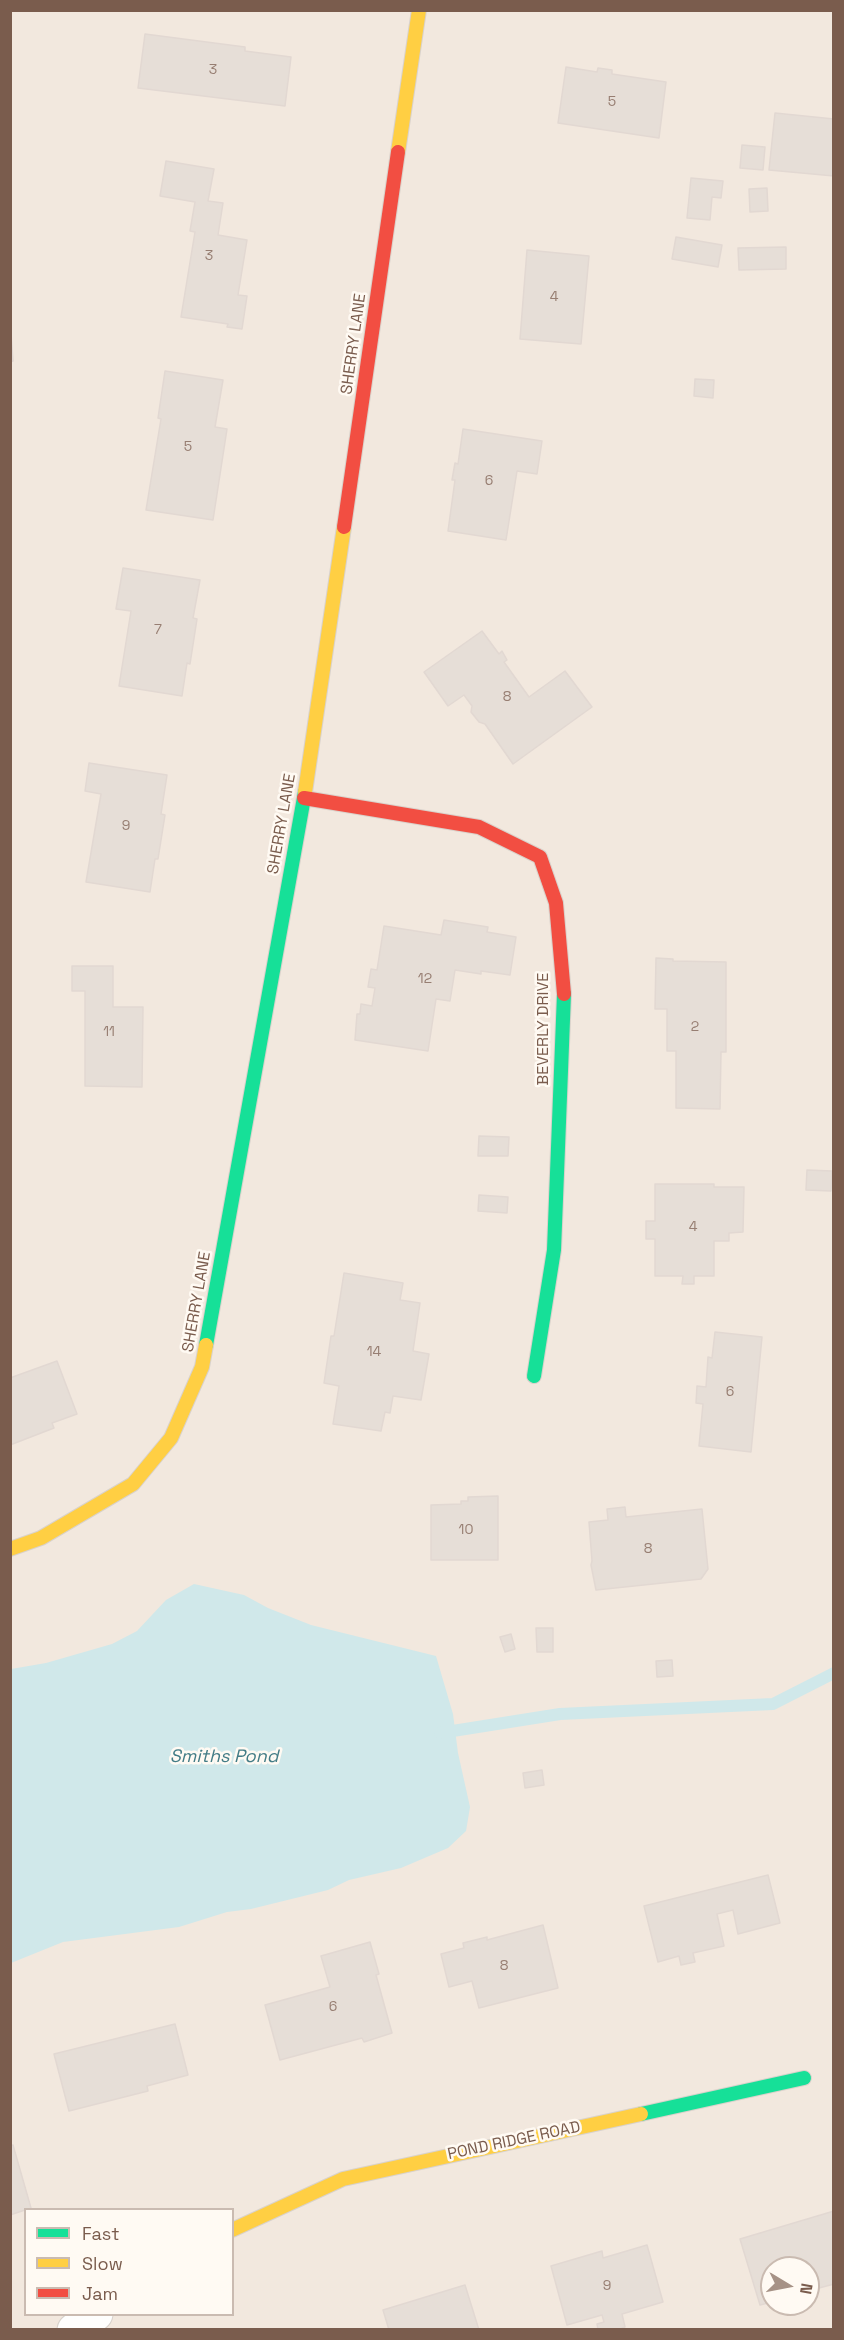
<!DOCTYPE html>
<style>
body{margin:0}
#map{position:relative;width:844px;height:2340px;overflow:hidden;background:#f9f5f0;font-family:"Space Grotesk",sans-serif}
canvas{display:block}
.frame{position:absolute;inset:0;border:12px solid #7a5c4d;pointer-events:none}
.legend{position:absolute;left:24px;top:2208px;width:210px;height:108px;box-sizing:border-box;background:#fffaf3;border:2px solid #cabbb1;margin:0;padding:8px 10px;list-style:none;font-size:18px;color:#7a5c4d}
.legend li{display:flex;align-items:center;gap:12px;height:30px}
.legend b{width:30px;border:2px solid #cabbb1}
.north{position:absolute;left:760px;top:2256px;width:60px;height:60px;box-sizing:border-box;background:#fffaf3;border:2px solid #cabbb1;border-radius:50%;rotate:100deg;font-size:16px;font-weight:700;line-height:24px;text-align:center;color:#7a5c4d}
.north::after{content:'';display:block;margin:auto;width:21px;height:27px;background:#a69286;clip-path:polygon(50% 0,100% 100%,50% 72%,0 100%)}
</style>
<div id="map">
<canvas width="844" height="2340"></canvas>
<div class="frame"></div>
<ul class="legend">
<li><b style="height:8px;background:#16e098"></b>Fast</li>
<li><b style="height:8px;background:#ffcf43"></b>Slow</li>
<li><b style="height:8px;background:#f24e42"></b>Jam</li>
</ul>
<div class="north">N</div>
</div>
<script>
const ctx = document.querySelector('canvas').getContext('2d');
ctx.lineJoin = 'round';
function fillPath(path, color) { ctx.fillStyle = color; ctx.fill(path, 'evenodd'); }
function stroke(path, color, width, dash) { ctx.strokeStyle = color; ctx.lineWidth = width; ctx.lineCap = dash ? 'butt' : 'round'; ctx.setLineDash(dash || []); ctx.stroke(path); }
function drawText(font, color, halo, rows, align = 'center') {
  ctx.font = font + ' "Space Grotesk",sans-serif'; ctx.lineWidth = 5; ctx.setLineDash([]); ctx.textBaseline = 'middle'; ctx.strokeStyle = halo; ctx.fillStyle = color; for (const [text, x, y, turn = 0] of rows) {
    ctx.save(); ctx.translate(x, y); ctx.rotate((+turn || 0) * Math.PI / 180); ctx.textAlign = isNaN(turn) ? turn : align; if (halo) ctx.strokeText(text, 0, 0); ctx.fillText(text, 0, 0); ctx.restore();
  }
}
fillPath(new Path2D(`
 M 11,11 L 833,11 L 833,2329 L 11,2329 ZM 26,2210 L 232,2210 L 232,2314 L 26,2314 ZM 772,2268 L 808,2268 L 808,2304 L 772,2304 Z`), '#f2e8de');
fillPath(new Path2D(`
 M 194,1584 L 244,1595 L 268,1608 L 311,1625 L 436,1656 L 453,1714 L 458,1753 L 470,1807 L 466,1831 L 448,1848 L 401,1868 L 349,1880 L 328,1890 L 251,1909 L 227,1912 L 179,1927 L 63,1942 L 11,1963 L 11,1669 L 46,1663 L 112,1644 L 137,1631 L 166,1600 Z`), '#d0e8ea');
stroke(new Path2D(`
 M 440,1733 L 560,1714 L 773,1704 L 834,1673`), '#d0e8ea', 12);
const building = new Path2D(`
 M 145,34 L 245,47 L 245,51 L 291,57 L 285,106 L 138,88 Z
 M 566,67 L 597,72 L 598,68 L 612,70 L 612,74 L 666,82 L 659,138 L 558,123 Z
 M 775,113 L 834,119 L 834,176 L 769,170 Z
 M 742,145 L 765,147 L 763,170 L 740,168 Z
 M 166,161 L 214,169 L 208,201 L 223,203 L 218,235 L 247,240 L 238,295 L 247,296 L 242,329 L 227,327 L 228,324 L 181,317 L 195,232 L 190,231 L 195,202 L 160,196 Z
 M 691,178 L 723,181 L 721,198 L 712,197 L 710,220 L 687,218 Z
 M 767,188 L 768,211 L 750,212 L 749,189 Z
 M 676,237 L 722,245 L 718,267 L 672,259 Z
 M 786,247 L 786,269 L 739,270 L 738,248 Z
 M 527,250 L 589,256 L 581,344 L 520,339 Z
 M 11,334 L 13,361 L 10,362 L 10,334 Z
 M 165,371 L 223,380 L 215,427 L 227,429 L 213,520 L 146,510 L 161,419 L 158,418 Z
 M 695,379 L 714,380 L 713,398 L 694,396 Z
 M 463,429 L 542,441 L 537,474 L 517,471 L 506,540 L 448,531 L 455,480 L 452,480 L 455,463 L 458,464 Z
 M 123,568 L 200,580 L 193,618 L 197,619 L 190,664 L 187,663 L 182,696 L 119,686 L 131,611 L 116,609 Z
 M 482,631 L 499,654 L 502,651 L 507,660 L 504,662 L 529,697 L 565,671 L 592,707 L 513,764 L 485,724 L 479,722 L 471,712 L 472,706 L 464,695 L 448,706 L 424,672 Z
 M 89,763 L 167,775 L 161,814 L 165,815 L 158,859 L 155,859 L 150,892 L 86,882 L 101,794 L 85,791 Z
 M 444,920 L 488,927 L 487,932 L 516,937 L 510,975 L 481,971 L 481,974 L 455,970 L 450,1001 L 436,999 L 428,1051 L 355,1040 L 357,1014 L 360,1014 L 361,1004 L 372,1006 L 375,988 L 368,987 L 371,969 L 377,970 L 384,926 L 441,935 Z
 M 656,958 L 673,959 L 673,961 L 726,962 L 726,1052 L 721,1052 L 720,1109 L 676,1108 L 676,1051 L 667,1051 L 667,1009 L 655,1009 Z
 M 72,966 L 113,966 L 113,1007 L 143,1007 L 142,1087 L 85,1086 L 85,991 L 72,991 Z
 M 479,1136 L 509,1137 L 508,1156 L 478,1156 Z
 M 807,1170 L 832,1171 L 831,1191 L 806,1190 Z
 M 655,1184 L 714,1184 L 714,1187 L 744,1187 L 743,1232 L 729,1233 L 729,1241 L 714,1241 L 714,1276 L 694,1276 L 694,1284 L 682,1284 L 683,1276 L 655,1276 L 655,1239 L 646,1239 L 646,1221 L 655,1221 Z
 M 479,1195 L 508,1197 L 507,1213 L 478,1211 Z
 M 344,1273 L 403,1283 L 400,1300 L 420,1303 L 413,1351 L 429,1354 L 421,1400 L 393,1396 L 390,1413 L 385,1412 L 381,1431 L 333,1424 L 339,1386 L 324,1383 L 331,1336 L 334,1336 Z
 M 715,1332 L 762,1337 L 751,1452 L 699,1446 L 703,1404 L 696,1403 L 697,1386 L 706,1387 L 708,1357 L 712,1358 Z
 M 57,1361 L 77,1414 L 52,1423 L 54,1428 L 10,1445 L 10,1378 Z
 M 498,1496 L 498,1560 L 431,1560 L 431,1505 L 461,1504 L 461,1501 L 468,1501 L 468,1497 Z
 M 625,1507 L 626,1517 L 702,1509 L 708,1569 L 701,1579 L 596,1590 L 591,1565 L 592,1561 L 589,1522 L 608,1520 L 607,1509 Z
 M 536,1628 L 553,1628 L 553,1652 L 537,1652 Z
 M 511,1634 L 515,1649 L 505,1652 L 500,1637 Z
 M 672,1660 L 673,1676 L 657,1677 L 656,1661 Z
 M 542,1770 L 544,1785 L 525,1788 L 523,1773 Z
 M 768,1875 L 780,1923 L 738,1934 L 733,1910 L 717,1914 L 724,1946 L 693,1953 L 695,1962 L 681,1965 L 679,1956 L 658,1962 L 644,1906 Z
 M 543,1925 L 558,1988 L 479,2008 L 472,1981 L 449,1987 L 441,1954 L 464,1948 L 463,1943 L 487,1937 L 487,1940 Z
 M 370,1942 L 379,1974 L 376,1975 L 392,2033 L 364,2042 L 362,2038 L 280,2060 L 265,2005 L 330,1987 L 321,1956 Z
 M 175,2024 L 188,2075 L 147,2086 L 148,2091 L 69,2111 L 54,2054 Z
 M 13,2145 L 31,2208 L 10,2215 L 10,2146 Z
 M 834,2211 L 834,2284 L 808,2291 L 808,2268 L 772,2268 L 772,2302 L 760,2305 L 740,2239 Z
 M 647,2245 L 663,2302 L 622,2314 L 625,2327 L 617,2330 L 598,2330 L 597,2324 L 604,2322 L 602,2315 L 567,2325 L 551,2266 L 602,2251 L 603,2258 Z
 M 465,2285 L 479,2330 L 389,2330 L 383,2310 Z`);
fillPath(building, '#e6ded7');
stroke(building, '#e2d8d2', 1.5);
const street = new Path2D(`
 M 74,2330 L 96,2314`);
const fast = new Path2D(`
 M 206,1345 L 305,792
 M 534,1376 L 554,1250 L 564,994
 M 641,2114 L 804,2078`);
const slow = new Path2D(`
 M 398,152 L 419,10
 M 305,792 L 344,527
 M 10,1549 L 41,1538 L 133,1484 L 171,1438 L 202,1367 L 206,1345
 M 232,2230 L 343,2179 L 641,2114`);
const jam = new Path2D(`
 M 344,527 L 398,152
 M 304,798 L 479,827 L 540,857 L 556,903 L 564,994`);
stroke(street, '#d7d1cb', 35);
stroke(fast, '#d9d2cb', 16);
stroke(slow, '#d9d2cb', 16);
stroke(jam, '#d9d2cb', 16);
stroke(street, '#fefefd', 33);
stroke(fast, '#16e098', 14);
stroke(slow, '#ffcf43', 14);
stroke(jam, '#f24e42', 14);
drawText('14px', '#977e72', null, [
 ["3",213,70],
 ["5",612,102],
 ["3",209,256],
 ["4",554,297],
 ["5",188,447],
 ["6",489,481],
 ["7",158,630],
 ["8",507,697],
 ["9",126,826],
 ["12",425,979],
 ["2",695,1027],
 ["11",109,1032],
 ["4",693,1227],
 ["14",374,1352],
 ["6",730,1392],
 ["10",466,1530],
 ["8",648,1549],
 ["8",504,1966],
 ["6",333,2007],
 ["9",607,2286]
]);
drawText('16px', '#7a5c4d', '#fffaf3', [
 ["SHERRY LANE",354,344,-82],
 ["SHERRY LANE",282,824,-80],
 ["BEVERLY DRIVE",544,1029,-90],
 ["SHERRY LANE",197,1302,-80],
 ["POND RIDGE ROAD",514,2141,-12]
]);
drawText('italic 18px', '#437c86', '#fffaf3', [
 ["Smiths Pond",224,1757]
]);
</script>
